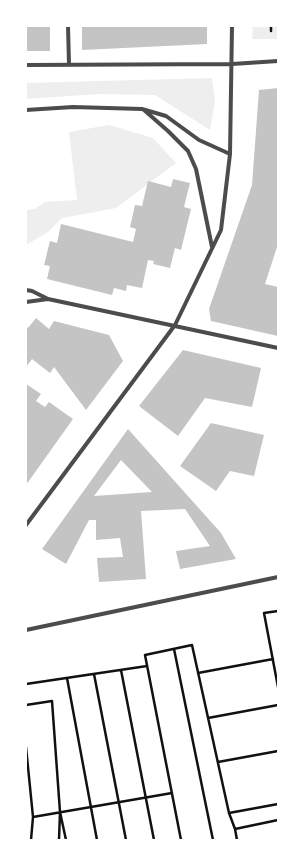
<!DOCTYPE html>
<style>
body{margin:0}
#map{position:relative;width:304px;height:866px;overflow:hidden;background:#fff;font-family:Overpass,sans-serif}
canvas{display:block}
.frame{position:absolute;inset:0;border:27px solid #fff;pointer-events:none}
</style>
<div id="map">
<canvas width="304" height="866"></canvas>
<div class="frame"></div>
</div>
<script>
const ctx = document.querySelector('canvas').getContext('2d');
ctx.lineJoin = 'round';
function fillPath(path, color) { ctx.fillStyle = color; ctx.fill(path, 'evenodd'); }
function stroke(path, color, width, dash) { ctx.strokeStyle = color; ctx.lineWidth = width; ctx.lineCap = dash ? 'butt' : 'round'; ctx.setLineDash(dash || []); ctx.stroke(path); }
fillPath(new Path2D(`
 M 253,26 L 278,26 L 278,39 L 252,39 Z
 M 212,78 L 215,101 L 210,130 L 155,95 L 100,94 L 26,99 L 26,83 Z
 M 109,125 L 153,138 L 176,163 L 116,208 L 62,218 L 48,232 L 26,245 L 26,210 L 35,209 L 45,202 L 77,200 L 69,132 Z`), '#eee');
fillPath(new Path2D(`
 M 26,26 L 50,26 L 50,51 L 26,51 Z
 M 82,26 L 207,26 L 207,44 L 82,50 Z
 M 278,88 L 278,244 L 265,284 L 278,287 L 278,336 L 211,321 L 209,309 L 252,185 L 259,90 Z
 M 173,179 L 190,183 L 184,207 L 191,209 L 181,250 L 175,248 L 170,268 L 153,264 L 154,261 L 148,260 L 142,288 L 127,285 L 126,291 L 114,288 L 112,295 L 47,279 L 50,266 L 44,265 L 50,241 L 57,243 L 61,224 L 133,242 L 136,229 L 130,227 L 135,205 L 142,206 L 148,181 L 171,187 Z
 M 36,318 L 49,329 L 54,321 L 109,335 L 123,361 L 86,410 L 54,367 L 50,373 L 32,359 L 26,367 L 26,326 L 28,328 Z
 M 183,350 L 261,368 L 252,407 L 205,398 L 178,436 L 139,406 Z
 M 26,384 L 41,394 L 36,401 L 45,407 L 49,402 L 73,419 L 26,485 Z
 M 211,423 L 264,435 L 254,476 L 230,471 L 216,491 L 180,466 Z
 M 128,429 L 221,533 L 236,559 L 180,569 L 176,551 L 210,546 L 185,509 L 141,511 L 146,579 L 99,582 L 97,558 L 123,557 L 120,538 L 96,540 L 96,520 L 89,520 L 66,564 L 42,549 ZM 121,460 L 152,492 L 94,496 Z`), '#c4c4c4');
stroke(new Path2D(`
 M 271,31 L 271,26
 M 278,611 L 264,613 L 278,687
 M 174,649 L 213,840
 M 121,670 L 154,840
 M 198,673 L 273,659
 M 94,674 L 126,840
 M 67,678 L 97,840
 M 26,684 L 147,666
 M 26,705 L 52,701 L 60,812
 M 208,718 L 278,705
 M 26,747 L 33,817 L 31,840
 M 218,762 L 278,751
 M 229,813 L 278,804
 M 33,817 L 172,793
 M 59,840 L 60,812 L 66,840
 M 181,840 L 145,655 L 192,645 L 229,813 L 235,829
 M 237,840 L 235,829 L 278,820`), '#111', 2.5);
stroke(new Path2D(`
 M 68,26 L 69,64
 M 26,65 L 232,64 L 278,61
 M 26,110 L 73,107 L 142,109 L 166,116 L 199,140 L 230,154
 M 144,110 L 168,131 L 188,151 L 196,169 L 212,247
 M 26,290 L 32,291 L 48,299 L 278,348
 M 26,302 L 48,299
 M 26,525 L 175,325 L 221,230 L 230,154 L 232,26
 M 26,630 L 278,577`), '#4c4c4c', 4);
</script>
